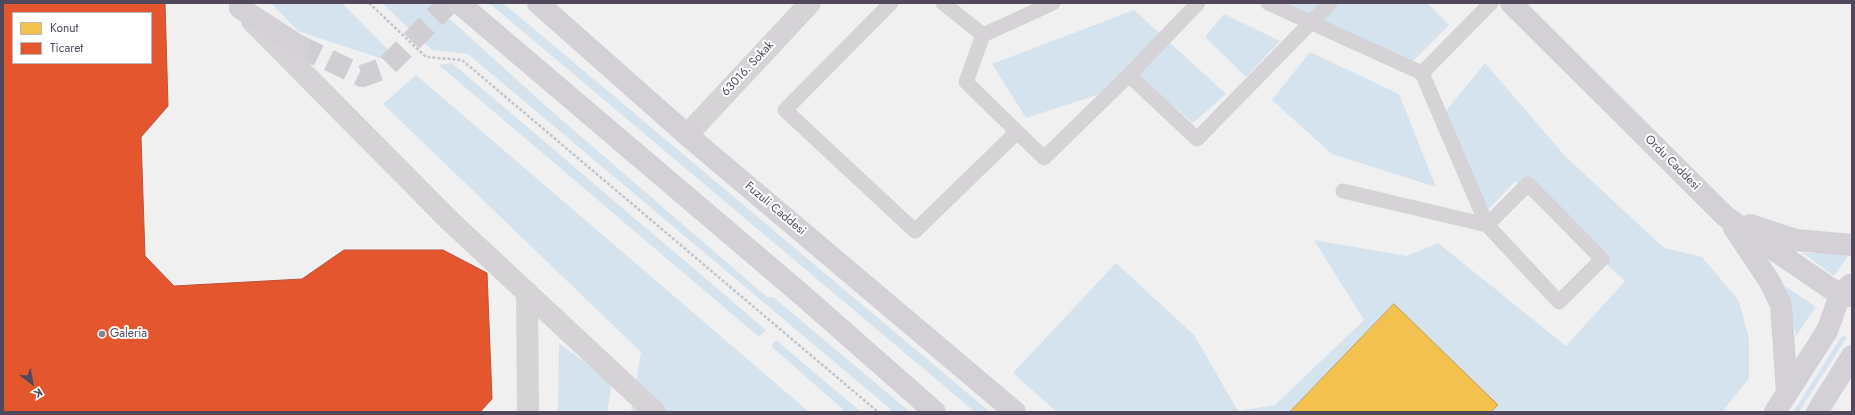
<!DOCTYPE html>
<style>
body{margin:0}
#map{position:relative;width:1855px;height:415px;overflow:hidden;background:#f0f0f0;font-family:Jost,sans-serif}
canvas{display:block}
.frame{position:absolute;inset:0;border:4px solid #52485c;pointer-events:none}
.legend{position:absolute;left:12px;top:12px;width:140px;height:52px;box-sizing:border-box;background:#fff;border:1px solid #bab6be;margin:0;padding:5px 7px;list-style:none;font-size:12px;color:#52485c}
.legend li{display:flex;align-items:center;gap:8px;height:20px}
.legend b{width:20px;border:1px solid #bab6be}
.north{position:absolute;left:12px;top:363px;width:40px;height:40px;-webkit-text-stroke:3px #fff;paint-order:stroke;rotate:148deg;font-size:11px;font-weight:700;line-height:16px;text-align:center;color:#52485c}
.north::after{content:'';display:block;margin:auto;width:14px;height:18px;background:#52485c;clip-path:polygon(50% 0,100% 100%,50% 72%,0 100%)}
</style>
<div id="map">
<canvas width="1855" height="415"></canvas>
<div class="frame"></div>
<ul class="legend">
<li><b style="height:11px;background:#f2c14e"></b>Konut</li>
<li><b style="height:11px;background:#e4572e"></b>Ticaret</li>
</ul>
<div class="north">K</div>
</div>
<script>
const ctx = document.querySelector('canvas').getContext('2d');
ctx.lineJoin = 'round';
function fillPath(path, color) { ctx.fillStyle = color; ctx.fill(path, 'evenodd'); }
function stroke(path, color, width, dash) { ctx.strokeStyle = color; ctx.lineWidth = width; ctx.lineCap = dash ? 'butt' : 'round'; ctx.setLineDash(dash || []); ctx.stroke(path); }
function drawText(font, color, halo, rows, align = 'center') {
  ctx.font = font + ' Jost,sans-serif'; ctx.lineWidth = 4; ctx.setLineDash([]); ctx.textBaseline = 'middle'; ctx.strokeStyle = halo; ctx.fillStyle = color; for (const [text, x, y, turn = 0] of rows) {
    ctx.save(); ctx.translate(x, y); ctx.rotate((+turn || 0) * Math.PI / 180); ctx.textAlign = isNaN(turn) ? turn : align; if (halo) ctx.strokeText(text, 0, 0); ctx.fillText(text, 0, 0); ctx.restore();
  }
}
fillPath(new Path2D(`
 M 271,3 L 342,3 L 404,66 L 298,31 Z
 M 382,3 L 432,3 L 556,115 L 767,297 L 773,297 L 910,412 L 894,412 L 468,54 L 432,50 Z
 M 489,3 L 503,3 L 990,412 L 975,412 Z
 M 1278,3 L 1427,3 L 1449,25 L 1412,62 Z
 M 1134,10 L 1226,94 L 1193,123 L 1143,80 L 1026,118 L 992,64 Z
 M 1224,14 L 1280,41 L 1246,77 L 1205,37 Z
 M 1310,52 L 1399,94 L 1436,187 L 1332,154 L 1272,100 Z
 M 452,63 L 766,330 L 759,337 L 439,65 Z
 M 1485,63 L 1565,156 L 1664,248 L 1702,257 L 1739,301 L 1749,339 L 1749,378 L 1722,412 L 1057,412 L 1013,373 L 1116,263 L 1194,335 L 1238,411 L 1275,405 L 1364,320 L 1314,240 L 1407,256 L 1438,243 L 1566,346 L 1625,281 L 1515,181 L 1488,210 L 1446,111 Z
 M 416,75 L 809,412 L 631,412 L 641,352 L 383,104 Z
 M 1803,253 L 1850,253 L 1834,276 Z
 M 1785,286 L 1816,307 L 1796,336 Z
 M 1842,336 L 1847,337 L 1799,412 L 1793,412 Z
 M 776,340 L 861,412 L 846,412 L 771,346 Z
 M 559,343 L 612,383 L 607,412 L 558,412 Z`), '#d5e3ee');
const homes = new Path2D(`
 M 1394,304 L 1498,405 L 1491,412 L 1290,412 Z`);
fillPath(homes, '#f2c14e');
stroke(homes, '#c29d52', 1);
const shops = new Path2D(`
 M 3,3 L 165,3 L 168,106 L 141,137 L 145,256 L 174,286 L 302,279 L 344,250 L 443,250 L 487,273 L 492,399 L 480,412 L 3,412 ZM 13,13 L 151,13 L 151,63 L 13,63 Z`);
fillPath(shops, '#e4572e');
stroke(shops, '#b8523c', 1);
stroke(new Path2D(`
 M 299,46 L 362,76 L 385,68 L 449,3`), '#d0ced2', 22, [22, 11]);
stroke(new Path2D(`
 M 369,3 L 426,57 L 462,60 L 878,412`), '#c1c5cc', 2.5, [3, 2]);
stroke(new Path2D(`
 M 891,3 L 785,110 L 915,231 L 1017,132
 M 943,3 L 983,35 L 966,82 L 1044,158 L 1129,75 L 1198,3
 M 1268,3 L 1422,73 L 1487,225 L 1528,184 L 1602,259 L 1559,302 L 1487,225 L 1343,191
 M 983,35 L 1053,3
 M 1422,73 L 1491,3
 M 1129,75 L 1197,139 L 1330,3`), '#d6d3d7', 15);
stroke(new Path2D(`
 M 252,21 L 450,221 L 655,412
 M 687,135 L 810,3
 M 527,292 L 528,412`), '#d6d3d7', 22);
stroke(new Path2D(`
 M 459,3 L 801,294 L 935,412
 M 538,3 L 687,135 L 1015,412
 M 1511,3 L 1726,217 L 1840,295 L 1852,296
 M 240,8 L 299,46
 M 1750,225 L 1796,240 L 1852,245
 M 1734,228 L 1770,282 L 1781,305 L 1787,392
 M 1775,412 L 1827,331 L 1840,295 L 1850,285
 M 1817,412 L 1852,356`), '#d4d1d6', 22);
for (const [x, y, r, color] of [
 [102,334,4,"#898390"]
]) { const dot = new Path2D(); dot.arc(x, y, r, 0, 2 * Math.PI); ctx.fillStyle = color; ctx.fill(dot); stroke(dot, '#fff', 1.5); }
drawText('12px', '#52485c', '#fff', [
 ["63016. Sokak",748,69,-47],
 ["Ordu Caddesi",1672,163,45],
 ["Fuzuli Caddesi",775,209,40]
]);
drawText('12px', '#52485c', '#fff', [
 ["Galeria",110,334]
], 'left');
</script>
